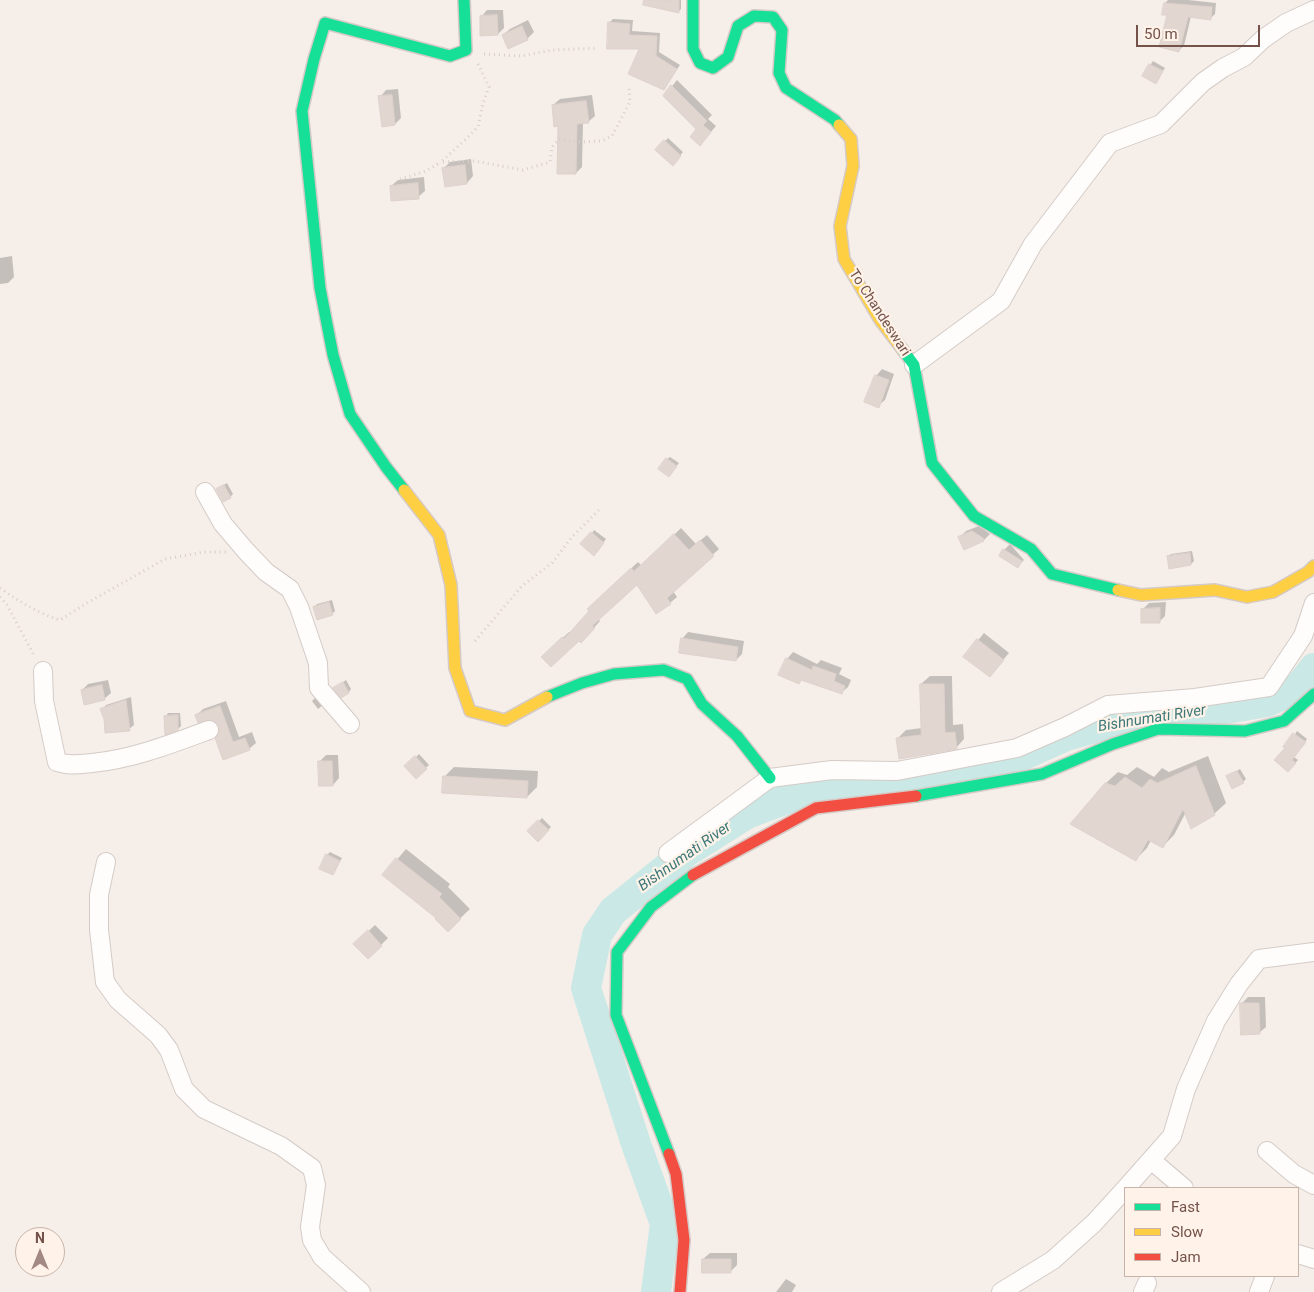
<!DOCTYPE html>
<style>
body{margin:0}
#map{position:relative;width:1314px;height:1292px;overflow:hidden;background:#f6efe9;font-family:Roboto,sans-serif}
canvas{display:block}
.legend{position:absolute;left:1124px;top:1187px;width:175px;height:90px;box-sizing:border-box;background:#fff3e9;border:1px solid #c7b3a9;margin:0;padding:6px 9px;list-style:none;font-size:15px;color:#745249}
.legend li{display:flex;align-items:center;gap:10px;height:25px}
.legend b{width:25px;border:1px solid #c7b3a9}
.north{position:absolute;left:15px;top:1227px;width:50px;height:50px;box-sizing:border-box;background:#fff3e9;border:1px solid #c7b3a9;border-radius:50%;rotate:0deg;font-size:14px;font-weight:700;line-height:20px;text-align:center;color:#745249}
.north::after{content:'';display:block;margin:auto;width:18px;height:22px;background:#a28981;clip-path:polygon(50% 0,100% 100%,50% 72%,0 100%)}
.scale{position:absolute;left:1136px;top:25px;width:124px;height:22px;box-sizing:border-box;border:2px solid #745249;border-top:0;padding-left:6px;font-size:15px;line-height:18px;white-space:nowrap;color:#745249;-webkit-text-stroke:4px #fff3e9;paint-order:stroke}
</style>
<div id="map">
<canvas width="1314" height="1292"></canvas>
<ul class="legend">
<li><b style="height:6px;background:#16e098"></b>Fast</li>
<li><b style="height:6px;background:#ffcf43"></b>Slow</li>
<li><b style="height:6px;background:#f24e42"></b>Jam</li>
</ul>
<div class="north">N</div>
<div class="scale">50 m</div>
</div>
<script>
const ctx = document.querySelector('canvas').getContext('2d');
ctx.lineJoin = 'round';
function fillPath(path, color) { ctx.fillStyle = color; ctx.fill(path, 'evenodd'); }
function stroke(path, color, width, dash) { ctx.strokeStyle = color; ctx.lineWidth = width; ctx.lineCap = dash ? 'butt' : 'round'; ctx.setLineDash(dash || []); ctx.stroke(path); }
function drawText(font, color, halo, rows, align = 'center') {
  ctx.font = font + ' Roboto,sans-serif'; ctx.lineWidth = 4.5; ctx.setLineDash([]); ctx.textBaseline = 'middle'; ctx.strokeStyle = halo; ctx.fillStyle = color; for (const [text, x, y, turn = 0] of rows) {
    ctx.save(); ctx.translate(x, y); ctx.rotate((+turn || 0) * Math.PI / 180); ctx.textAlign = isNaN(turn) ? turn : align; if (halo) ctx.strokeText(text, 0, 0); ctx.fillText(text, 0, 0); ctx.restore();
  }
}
fillPath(new Path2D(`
 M 667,0 L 681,0 L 681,9 L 678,12 Z
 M 1168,0 L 1188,0 L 1216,3 L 1215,14 L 1211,18 L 1191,16 L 1184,46 L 1179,50 L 1165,3 Z
 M 487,10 L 503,10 L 504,28 L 498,34 L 481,17 Z
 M 613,19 L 633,20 L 632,31 L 660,33 L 659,52 L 680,65 L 664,88 L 641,47 L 609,23 Z
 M 528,20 L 534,32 L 527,39 L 503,35 L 510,29 Z
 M 1153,61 L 1165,68 L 1155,83 L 1143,76 Z
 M 677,80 L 712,115 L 708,119 L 716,126 L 705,139 L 664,96 Z
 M 398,89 L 401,118 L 395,124 L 380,97 L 386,90 Z
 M 592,95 L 595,116 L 588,122 L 583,122 L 582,167 L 576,173 L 553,105 L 560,99 Z
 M 668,138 L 683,152 L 675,162 L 657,150 Z
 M 471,159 L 473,176 L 467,183 L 444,168 L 450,162 Z
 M 424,177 L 425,191 L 418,197 L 391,186 L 398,180 Z
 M 12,256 L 14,277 L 8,283 L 0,284 L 0,258 Z
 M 882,369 L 894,374 L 885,400 L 878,406 L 876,376 Z
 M 670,457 L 679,463 L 671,473 L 667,459 Z
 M 227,483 L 233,494 L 230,497 L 217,489 Z
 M 979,526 L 990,534 L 984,540 L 964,548 L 960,537 L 966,531 Z
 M 681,528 L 696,544 L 707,535 L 719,549 L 673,591 L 677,597 L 670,603 L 637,583 L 598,619 L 600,621 L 581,642 L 578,639 L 543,657 L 569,632 L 571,633 L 591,611 L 595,602 L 638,562 L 642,566 Z
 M 594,530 L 606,539 L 594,554 L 592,533 Z
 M 1010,544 L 1024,560 L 1018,566 L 1004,550 Z
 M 1192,551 L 1194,561 L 1191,564 L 1168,556 L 1171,554 Z
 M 332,600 L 335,611 L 332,614 L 314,607 L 317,604 Z
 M 1166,602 L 1165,616 L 1159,622 L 1142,610 L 1149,603 Z
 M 688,632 L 744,641 L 742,654 L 736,660 L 682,639 Z
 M 984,633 L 1009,653 L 990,675 L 965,656 Z
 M 793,652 L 817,664 L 821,660 L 842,668 L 839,674 L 851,680 L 848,687 L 841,693 L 802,679 L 798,683 L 787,659 Z
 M 930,676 L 952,676 L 953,725 L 963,724 L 964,739 L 956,748 L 898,738 L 906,730 L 922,728 L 921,684 Z
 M 108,680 L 111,693 L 104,699 L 82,690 L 88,684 Z
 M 346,680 L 351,689 L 349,692 L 335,688 Z
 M 317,696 L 324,704 L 318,709 L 312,701 Z
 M 131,697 L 134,725 L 129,729 L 102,710 L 106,705 Z
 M 226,701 L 239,737 L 252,732 L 256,743 L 249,749 L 223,758 L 220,725 L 210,718 L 197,715 L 203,709 Z
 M 168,713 L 180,713 L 181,726 L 178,729 L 166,716 Z
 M 1297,731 L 1307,739 L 1294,757 L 1298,760 L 1288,771 L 1287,748 Z
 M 419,754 L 429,765 L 416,777 L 406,767 Z
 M 326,755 L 338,755 L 339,778 L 333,785 L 319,762 Z
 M 1208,756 L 1226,803 L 1214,814 L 1186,812 L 1174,835 L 1162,847 L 1151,840 L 1147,848 L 1136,859 L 1106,783 L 1118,772 L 1127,775 L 1137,767 L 1154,777 L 1162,768 L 1169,772 Z
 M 454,767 L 538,771 L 537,787 L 527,797 L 444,777 Z
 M 1240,769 L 1246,779 L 1243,782 L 1227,777 Z
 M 542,818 L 551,827 L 538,840 L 529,831 Z
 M 406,849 L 450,884 L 448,887 L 470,909 L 448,930 L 438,917 L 384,875 Z
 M 330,852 L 342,858 L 333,874 L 327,855 Z
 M 375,925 L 388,938 L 368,958 L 355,944 Z
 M 1248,997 L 1265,997 L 1266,1027 L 1259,1033 L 1242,1003 Z
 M 710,1253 L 737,1253 L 737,1265 L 730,1272 L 703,1259 Z
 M 786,1279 L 796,1285 L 792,1292 L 776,1292 Z`), '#0003');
stroke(new Path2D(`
 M 656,1292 L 665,1224 L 636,1144 L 586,988 L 597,935 L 613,911 L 688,851 L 747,814 L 798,795 L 890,788 L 995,768 L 1066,736 L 1116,722 L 1165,713 L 1226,709 L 1267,702 L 1298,688 L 1314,668`), '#cae8e6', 30);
const building = new Path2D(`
 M 644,0 L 679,0 L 679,13 L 643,5 Z
 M 1164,3 L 1212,7 L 1211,20 L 1188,17 L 1179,52 L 1159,47 L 1167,15 L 1162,15 Z
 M 497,15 L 498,35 L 480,36 L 480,16 Z
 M 608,22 L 630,24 L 629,35 L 657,36 L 656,56 L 677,69 L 664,90 L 628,74 L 639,49 L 607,49 Z
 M 522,26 L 528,40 L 508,49 L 502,35 Z
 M 1149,64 L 1163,71 L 1156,84 L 1142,76 Z
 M 671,85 L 707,121 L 703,125 L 711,132 L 700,146 L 690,137 L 696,129 L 663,96 Z
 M 392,95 L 395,125 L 382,127 L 378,96 Z
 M 586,101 L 589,123 L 577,124 L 576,174 L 557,174 L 558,126 L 554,127 L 552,105 Z
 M 664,140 L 681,156 L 673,166 L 655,150 Z
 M 465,165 L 467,184 L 445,187 L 442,168 Z
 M 418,183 L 419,199 L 391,201 L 390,186 Z
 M 875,375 L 889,380 L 879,408 L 864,402 Z
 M 666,458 L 677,466 L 669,477 L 658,469 Z
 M 224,485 L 231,498 L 223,502 L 216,489 Z
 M 972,531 L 983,538 L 984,541 L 964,550 L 958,537 Z
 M 591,532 L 604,543 L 594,556 L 580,544 Z
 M 674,534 L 689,550 L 700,540 L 714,556 L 667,598 L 671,604 L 656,614 L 637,585 L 592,626 L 595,628 L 581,643 L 579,641 L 551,667 L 541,657 L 562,637 L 564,639 L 589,611 L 587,609 L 631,568 L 634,571 Z
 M 1003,549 L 1022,561 L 1018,568 L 999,556 Z
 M 1190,553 L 1191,565 L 1169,569 L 1167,556 Z
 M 329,602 L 333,615 L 317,620 L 313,607 Z
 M 1160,608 L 1160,623 L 1141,623 L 1141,609 Z
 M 681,638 L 738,647 L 736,661 L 679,653 Z
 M 977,639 L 1004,660 L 990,677 L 963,657 Z
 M 786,658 L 812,670 L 813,666 L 836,674 L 834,681 L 845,686 L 842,694 L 801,680 L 799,684 L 778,675 Z
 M 343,682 L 349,693 L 341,698 L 333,688 Z
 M 920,684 L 944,684 L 945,733 L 955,732 L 957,749 L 899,759 L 896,738 L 921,735 Z
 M 102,685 L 105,700 L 84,705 L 81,690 Z
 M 126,700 L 130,731 L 105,733 L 104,719 L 100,709 Z
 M 220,706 L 233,742 L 245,738 L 250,750 L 223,760 L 215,738 L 219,732 L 219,726 L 215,722 L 210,720 L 198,723 L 195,715 Z
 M 178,715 L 178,730 L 165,735 L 164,716 Z
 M 1293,733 L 1306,742 L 1292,760 L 1296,763 L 1288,772 L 1274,760 L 1285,748 L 1283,747 Z
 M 415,756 L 427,769 L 416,779 L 404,766 Z
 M 318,761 L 332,761 L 333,786 L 319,786 Z
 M 1196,766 L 1215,815 L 1191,829 L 1183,809 L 1163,848 L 1148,840 L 1136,861 L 1070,824 L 1105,783 L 1115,786 L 1125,777 L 1142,788 L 1150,779 L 1157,783 Z
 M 1237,771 L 1244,783 L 1232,789 L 1226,776 Z
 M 443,776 L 528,781 L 527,798 L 442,793 Z
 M 538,820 L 549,830 L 538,842 L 527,831 Z
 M 326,854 L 340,861 L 333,875 L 319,869 Z
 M 396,858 L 442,894 L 439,897 L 461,919 L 448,932 L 435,919 L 436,918 L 382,875 Z
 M 368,930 L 382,946 L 368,959 L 353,944 Z
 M 1240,1003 L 1259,1003 L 1260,1034 L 1241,1035 Z
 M 702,1259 L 731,1259 L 731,1273 L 702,1273 Z`);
fillPath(building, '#e2d6d0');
stroke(building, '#dfd1cb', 1);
const street = new Path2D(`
 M 914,365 L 1001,301 L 1033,244 L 1110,143 L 1161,124 L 1203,82 L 1223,68 L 1244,57 L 1263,39 L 1286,23 L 1314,10
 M 205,492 L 223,524 L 246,551 L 266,572 L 290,589 L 299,607 L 318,663 L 319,688 L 350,724
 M 43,671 L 44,701 L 57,762 C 69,766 80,764 92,763 C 133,759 171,744 209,730
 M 668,853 L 770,778 L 832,770 L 897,771 L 1017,748 L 1065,727 L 1108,705 L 1195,698 L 1269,687 L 1303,636 L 1314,603
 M 106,862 L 99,895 L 99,930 L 105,982 L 118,1000 L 158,1035 L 169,1050 L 184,1089 L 204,1109 L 281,1146 L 312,1168 L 316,1185 L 310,1227 L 312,1240 L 322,1257 L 361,1292
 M 1267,1151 L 1294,1174 L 1314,1185
 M 1151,1160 L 1184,1188
 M 1126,1188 L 1172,1136 L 1186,1089 L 1216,1021 L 1239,984 L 1259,959 L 1314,952
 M 1298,1254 L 1314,1259
 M 1001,1292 L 1053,1260 L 1094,1223 L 1125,1189
 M 1143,1292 L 1147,1283
 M 1259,1292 L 1265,1276`);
const fast = new Path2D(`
 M 693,0 L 693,49 L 700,63 L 713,68 L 728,57 L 738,26 L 754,16 L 773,17 L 782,30 L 779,73 L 786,88 L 835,120 L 839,125
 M 903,350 L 914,365 L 932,463 L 974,516 L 1031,549 L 1052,574 L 1118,590
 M 404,490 L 386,467 L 350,414 L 333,355 L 320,288 L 302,111 L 314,59 L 325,23 L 450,56 L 466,50 L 464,0
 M 547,697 L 582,683 L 614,674 L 664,670 L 687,679 L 702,704 L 737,736 L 770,778
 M 916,796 L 1042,774 L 1113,744 L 1158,729 L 1245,731 L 1284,721 L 1314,694
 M 669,1154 L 616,1015 L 617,952 L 651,907 L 693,875`);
const slow = new Path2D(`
 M 839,125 L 851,139 L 853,166 L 840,226 L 844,259 L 880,320 L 903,350
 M 404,490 L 439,535 L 451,585 L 455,668 L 470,711 L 505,720 L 547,697
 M 1118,590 L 1141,595 L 1215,590 L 1247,597 L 1273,592 L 1308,572 L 1314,566`);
const jam = new Path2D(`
 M 693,875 L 816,808 L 916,796
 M 669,1154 L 676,1174 L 684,1240 L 680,1292`);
stroke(street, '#d4cbc6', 20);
stroke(fast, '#d5cac6', 14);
stroke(slow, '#d5cac6', 14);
stroke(jam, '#d5cac6', 14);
stroke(new Path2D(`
 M 484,54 L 521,56 L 553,50 L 598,48
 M 478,64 L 489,87 L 483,103 L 478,127 L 465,140 L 441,162 L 474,161 L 523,170 L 550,162 L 552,147 L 559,139 L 576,142 L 602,141 L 612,136 L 630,102 L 629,88
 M 400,179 L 426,171 L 441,162
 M 0,588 C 19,601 37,613 60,620 L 87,603 L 165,559 L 204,552 L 226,552
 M 0,597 L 7,605 L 35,657
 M 475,641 L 522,586 L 552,563 L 572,537 L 601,508`), '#d8cdc9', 3, [1, 4]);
stroke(street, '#fefdfc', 18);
stroke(fast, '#16e098', 11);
stroke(slow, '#ffcf43', 11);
stroke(jam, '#f24e42', 11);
drawText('14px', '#745249', '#fff3e9', [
 ["To Chandeswari",879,313,57]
]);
drawText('italic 15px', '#3d7879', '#fff3e9', [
 ["Bishnumati River",1152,719,-9],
 ["Bishnumati River",685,857,-35]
]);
</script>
